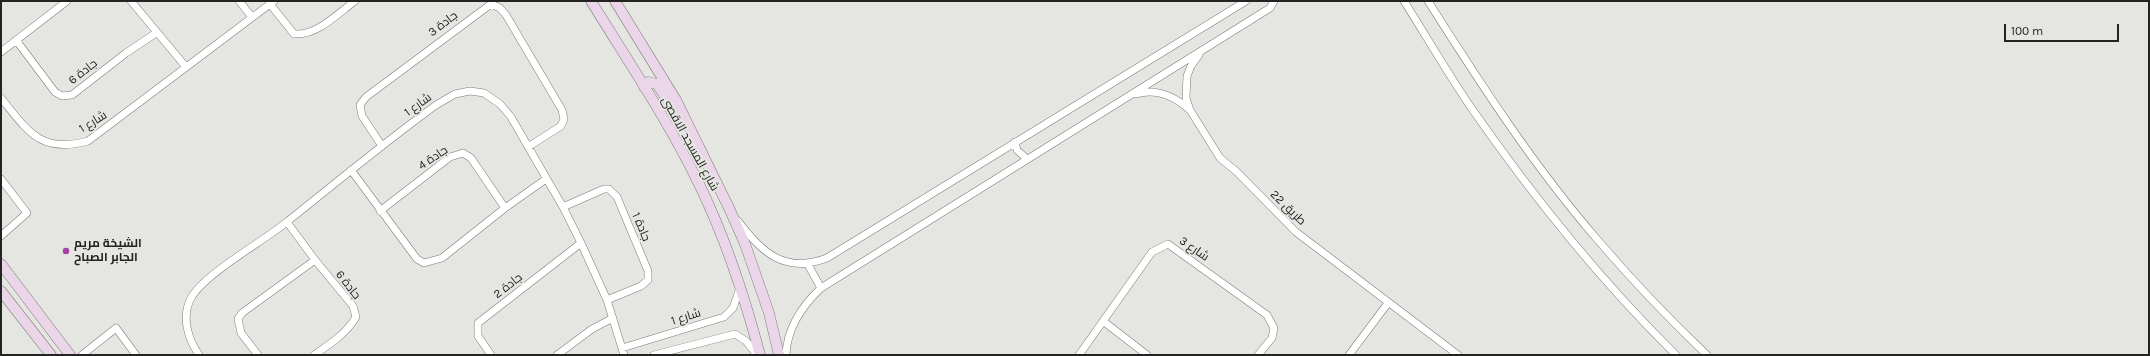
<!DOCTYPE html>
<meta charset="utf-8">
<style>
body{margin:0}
#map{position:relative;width:2150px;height:356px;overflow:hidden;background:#e5e6e1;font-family:Karla,sans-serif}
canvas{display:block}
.frame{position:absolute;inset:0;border:2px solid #232422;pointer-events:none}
.scale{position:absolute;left:2004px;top:24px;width:115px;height:18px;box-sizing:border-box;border:2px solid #232422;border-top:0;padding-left:5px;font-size:12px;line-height:14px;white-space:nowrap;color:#232422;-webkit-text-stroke:3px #e5e6e1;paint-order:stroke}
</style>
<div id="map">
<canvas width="2150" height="356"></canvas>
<div class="frame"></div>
<div class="scale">100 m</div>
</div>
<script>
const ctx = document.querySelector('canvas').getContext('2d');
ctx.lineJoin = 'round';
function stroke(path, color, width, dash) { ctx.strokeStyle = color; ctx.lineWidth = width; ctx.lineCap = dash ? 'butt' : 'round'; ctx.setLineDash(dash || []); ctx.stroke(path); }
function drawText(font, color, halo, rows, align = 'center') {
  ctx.font = font + ' Karla,Cairo,sans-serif'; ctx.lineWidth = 4; ctx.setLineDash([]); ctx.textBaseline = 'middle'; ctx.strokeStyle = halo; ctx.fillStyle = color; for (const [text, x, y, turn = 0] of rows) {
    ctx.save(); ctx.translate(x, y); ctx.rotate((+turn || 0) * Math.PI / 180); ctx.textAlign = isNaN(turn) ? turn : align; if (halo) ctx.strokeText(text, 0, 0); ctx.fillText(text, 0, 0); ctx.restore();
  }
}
const street = new Path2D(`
 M 131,1 L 186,67
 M 239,1 L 252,17
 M 1404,1 C 1426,36 1447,72 1470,106 C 1531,194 1600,280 1676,355
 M 1428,1 C 1480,83 1533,165 1596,238 C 1631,279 1668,318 1707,355
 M 270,4 L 294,34 C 317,36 337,14 355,1
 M 16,40 L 55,92 L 62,96 L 72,95 L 126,53 L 156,33
 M 1,52 L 67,1
 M 1199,55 L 1191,66 L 1187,76 L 1186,98 L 1190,110 L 1220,158 L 1237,172 L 1296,232 L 1458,355
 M 1136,94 C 1157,88 1174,96 1190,110
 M 1,98 C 28,131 40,154 88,141 L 274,1
 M 1015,142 L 1017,150 L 1027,159
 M 382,146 L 362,116 L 360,105 L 366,97 L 491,4 L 500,8 L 506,15 L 562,110 L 564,119 L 561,126 L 528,147
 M 351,170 L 417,259 L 424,263 L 442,258 L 505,208 L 546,179
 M 1,179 L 27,213 L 1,236
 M 563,207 L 604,189 L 609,189 L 617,197 L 648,271 L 648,280 L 641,286 L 607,300
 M 380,211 L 450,157 L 463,153 L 471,158 L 505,208
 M 738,221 C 762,253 785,274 827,258 L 1246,1
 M 287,222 L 315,260 L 353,306 L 356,317 C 346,334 330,344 314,355
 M 807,263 L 821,288
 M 1103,321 L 1147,355
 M 622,348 L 724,317 L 733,308 L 740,288
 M 82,355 L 116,328 L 136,355
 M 199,355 C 188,339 181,317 191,298 C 204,274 264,241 288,221 C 337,182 385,142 436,105 L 455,94 L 470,91 L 484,93 L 500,104 L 511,117 L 563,207 L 581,243 L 607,300 L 624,355
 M 258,355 L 241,333 L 238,319 L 242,313 L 315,260
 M 491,355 L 478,336 L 478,323 L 581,243
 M 557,355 L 592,329 L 613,318
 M 654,355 L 735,334 L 746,341 L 757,355
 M 786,355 C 787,328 802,306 821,288 L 1270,8 L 1274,1
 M 1079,355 L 1152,252 L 1168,244 L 1267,315 L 1274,328 L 1272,338 L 1258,355
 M 1349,355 L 1388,303`);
const secondary = new Path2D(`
 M 591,1 C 628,61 668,120 699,184 C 725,237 745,298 760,355
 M 615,1 L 676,100 L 729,208 L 745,244 L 769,313 L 779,355
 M 644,87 L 648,82 L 657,84 L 676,113
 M 1,264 L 70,355
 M 1,291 L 51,355`);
stroke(street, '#7a7b77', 8);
stroke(secondary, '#7a7b77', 11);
stroke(street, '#fff', 7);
stroke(secondary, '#ebd6e9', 10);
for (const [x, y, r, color] of [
 [66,251,4,"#a741a5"]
]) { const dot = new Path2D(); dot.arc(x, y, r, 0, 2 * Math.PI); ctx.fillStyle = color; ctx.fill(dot); stroke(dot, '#e5e6e1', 1.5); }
drawText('12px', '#232422', '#e5e6e1', [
 ["جادة 3",443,24,-37],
 ["جادة 6",83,72,-38],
 ["شارع 1",418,105,-36],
 ["شارع 1",93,122,-32],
 ["شارع المسجد الاقصى",690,144,61],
 ["جادة 4",433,158,-34],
 ["طريق 22",1288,208,44],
 ["جادة 1",641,227,67],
 ["شارع 3",1194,249,35],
 ["جادة 6",348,285,52],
 ["جادة 2",508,286,-38],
 ["شارع 1",686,317,-17]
]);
drawText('bold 12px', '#232422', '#e5e6e1', [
 ["الشيخة مريم",74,244],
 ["الجابر الصباح",74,258]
], 'left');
</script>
